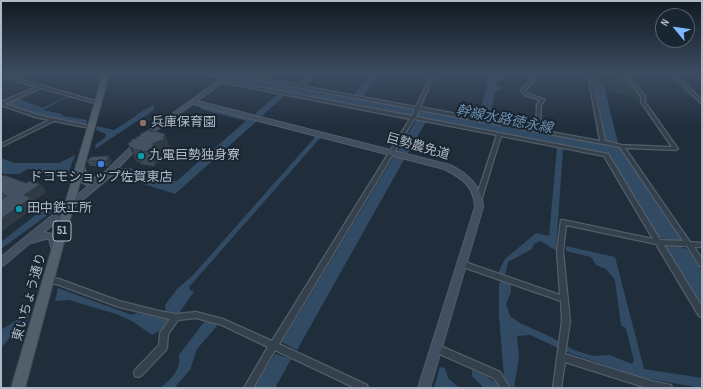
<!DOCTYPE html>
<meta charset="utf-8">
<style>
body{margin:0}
#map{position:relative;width:703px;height:389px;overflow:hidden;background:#202e3c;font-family:"Sofia Sans Condensed",sans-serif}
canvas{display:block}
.frame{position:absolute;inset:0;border:2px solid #afbac8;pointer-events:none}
.north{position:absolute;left:655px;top:8px;width:40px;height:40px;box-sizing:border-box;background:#192531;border:1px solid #55616d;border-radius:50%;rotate:299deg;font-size:11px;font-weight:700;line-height:16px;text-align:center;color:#afbac8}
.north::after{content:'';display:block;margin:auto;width:14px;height:18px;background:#7db9ff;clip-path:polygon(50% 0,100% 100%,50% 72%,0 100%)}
</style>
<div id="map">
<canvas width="703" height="389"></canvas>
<div class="frame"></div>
<div class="north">N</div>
</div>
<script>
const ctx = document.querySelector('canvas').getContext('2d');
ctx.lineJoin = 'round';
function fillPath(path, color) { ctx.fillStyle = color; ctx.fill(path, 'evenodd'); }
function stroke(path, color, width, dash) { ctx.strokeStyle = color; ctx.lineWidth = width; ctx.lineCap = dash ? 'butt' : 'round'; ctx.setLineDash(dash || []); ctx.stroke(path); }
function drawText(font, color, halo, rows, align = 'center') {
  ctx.font = font + ' "Sofia Sans Condensed","Noto Sans JP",sans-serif'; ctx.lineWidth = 4; ctx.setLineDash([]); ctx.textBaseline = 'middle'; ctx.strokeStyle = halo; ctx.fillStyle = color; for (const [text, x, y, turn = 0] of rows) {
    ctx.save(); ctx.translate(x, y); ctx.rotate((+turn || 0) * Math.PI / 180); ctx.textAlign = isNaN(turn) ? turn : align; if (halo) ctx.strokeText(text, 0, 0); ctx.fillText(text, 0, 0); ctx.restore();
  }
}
fillPath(new Path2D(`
 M 608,74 C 628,74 630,83 642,96 L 641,101 L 633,100 L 632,96 L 611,92 L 610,89 L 604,86 L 601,79 L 612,80 L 608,76 Z`), '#223c3d');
fillPath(new Path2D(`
 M 196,74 L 224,74 L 413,109 L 413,111 L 420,112 L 421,111 L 619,147 L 681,240 L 677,241 L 682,248 L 687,249 L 702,271 L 702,305 L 665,247 L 671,246 L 666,239 L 660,238 L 608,154 L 423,118 L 418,117 L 418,115 L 412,114 L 411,116 L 246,84 L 214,78 L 203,74 Z
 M 370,74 L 380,74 L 363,97 L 354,95 Z
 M 489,74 L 502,74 C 501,78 497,81 495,86 L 503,88 L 495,91 L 489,119 L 479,118 Z
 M 544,74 L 576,74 L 600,80 L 603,87 L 609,89 L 605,90 L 618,143 L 606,141 L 595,80 L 577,76 Z
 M 33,92 L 19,99 L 43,108 L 68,96 L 73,98 L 66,98 L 43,110 L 62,114 L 63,116 L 87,120 L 87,123 L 85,124 L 40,115 L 6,103 Z
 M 278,94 L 285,95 L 262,116 L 255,114 Z
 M 154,105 L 154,110 L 95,149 L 96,144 L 105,138 L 106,134 L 96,130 L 97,126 L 114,130 L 136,116 L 137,114 Z
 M 202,107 L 257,121 L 175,194 L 119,176 L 113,176 L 121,168 L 130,168 L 174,181 L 177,181 L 196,164 L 198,161 L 208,154 L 246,121 L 200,109 Z
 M 416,120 L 426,122 L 408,153 L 398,151 Z
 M 316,136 L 321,137 L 189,287 L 190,290 L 194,292 L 179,313 L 166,312 L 165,305 L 177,289 L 193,275 Z
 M 557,148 L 563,149 L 556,250 C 549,248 547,243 540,241 L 534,244 L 532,249 L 508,262 L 505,275 L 498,273 L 505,259 L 536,233 L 549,236 Z
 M 75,155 L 68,174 C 60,175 45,180 41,171 L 28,169 L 19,174 L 4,174 L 1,171 L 1,158 L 14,163 L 59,163 Z
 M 394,156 L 405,158 L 297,350 L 282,342 Z
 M 55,200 L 61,200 L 60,202 L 53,211 L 1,249 L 1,242 Z
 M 566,246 L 615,257 L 644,369 L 702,378 L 702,388 L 644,378 L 567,352 L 530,335 L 517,336 L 519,358 L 514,387 L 510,386 L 504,376 L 499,316 L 499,284 L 501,281 L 511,284 L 511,292 L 506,304 L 510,316 L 520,323 L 549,336 L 574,350 L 593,356 L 609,355 L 632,364 L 634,360 L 626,329 L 621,325 L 615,280 L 606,269 L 596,265 L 591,257 L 566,251 Z
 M 58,288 L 132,315 L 137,313 L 169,319 L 163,329 L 152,335 L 132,321 L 116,314 L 69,300 L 55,301 Z
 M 29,312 L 27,322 L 19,327 L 1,348 L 1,330 Z
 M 204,322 L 215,323 L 217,326 L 197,349 L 190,370 L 174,388 L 161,388 C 171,378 181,371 179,355 Z
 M 275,354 L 291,359 L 275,388 L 254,388 Z
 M 440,367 L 445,368 L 448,378 L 459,388 L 434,388 Z
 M 472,370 C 481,374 495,379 500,388 L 482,388 L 482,386 L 472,376 Z`), '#324b65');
const street = new Path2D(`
 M 1,74 L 99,102 L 100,103 L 98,104 L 41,88 L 5,104 L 38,115 L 90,126 L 92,127 L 90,128 L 54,121 L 1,147 L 1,144 L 49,120 L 35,117 L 1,105 L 1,102 L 37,87 L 1,76 Z
 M 231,74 L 236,74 L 299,85 L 310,74 L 313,74 L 313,75 L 302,86 L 416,107 L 432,74 L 435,74 L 420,107 L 536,129 L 537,105 L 540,100 L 525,95 L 521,90 L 529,82 L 532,74 L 534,74 L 533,82 L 525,90 L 527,93 L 545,100 L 541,105 L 540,130 L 600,141 L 589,81 L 591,80 L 593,81 L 605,141 L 622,145 L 672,147 L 641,102 L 641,96 L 622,74 L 626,74 L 645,96 L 645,102 L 678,149 L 676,150 L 625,148 L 690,242 L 702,243 L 702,247 L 694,247 L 702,259 L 702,267 L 700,266 L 687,246 L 664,245 L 702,307 L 702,317 L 699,316 L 656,244 L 566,225 L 563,251 L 570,321 L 565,354 L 651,381 L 671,385 L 672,388 L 647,388 L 565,362 L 561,388 L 553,388 L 562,321 L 561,301 L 460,266 L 459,264 L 460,262 L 462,261 L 560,295 L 557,251 L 561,220 L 563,220 L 653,239 L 604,156 L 501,136 L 482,198 L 479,200 L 476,198 L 497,135 L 414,119 L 279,344 L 367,385 L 368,388 L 355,388 L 275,350 L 253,388 L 244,388 L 268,347 L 222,325 L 196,318 L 178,320 L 168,334 L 167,347 L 166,350 L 141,376 L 138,377 L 135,376 L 134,373 L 135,370 L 159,345 L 160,333 L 170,319 L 119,307 L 59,285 L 47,282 L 46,280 L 47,278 L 49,277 L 59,279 L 119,301 L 159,311 L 176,314 L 196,312 L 223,319 L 272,341 L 410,119 L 221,82 L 219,81 L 220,80 L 412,116 L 415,109 L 301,88 L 299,88 L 297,87 L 233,75 ZM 419,110 L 620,147 L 683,241 L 660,240 L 608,154 L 416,117 Z
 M 667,74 L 671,74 L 683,82 L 702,100 L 702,103 L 701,103 L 681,84 Z
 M 436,344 L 500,372 L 510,388 L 501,388 L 494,378 L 433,351 L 432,348 L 433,345 Z`);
const secondary = new Path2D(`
 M 228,74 L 234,74 L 197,101 L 450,165 C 468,174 482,186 483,207 L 430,388 L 418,388 L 475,207 C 474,186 462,178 444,169 L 193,104 L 148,136 L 110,177 L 44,232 L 56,235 L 61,251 L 59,254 L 56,255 L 53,254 L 49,239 C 42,238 37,243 30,243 L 4,265 L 1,266 L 1,257 L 92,183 L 87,185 L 81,182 L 76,165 L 77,163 L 83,163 L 88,179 L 101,176 L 144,134 Z`);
const primary = new Path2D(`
 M 103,74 L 109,74 L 25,388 L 11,388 Z`);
stroke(street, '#525d6a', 2.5);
stroke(secondary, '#525d6a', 2);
stroke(primary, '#3d4955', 2);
fillPath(street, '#34404c');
fillPath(secondary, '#414f60');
fillPath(primary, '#515f6c');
fillPath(new Path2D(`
 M 85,74 L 100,74 L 95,76 Z
 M 151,130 L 152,132 L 165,134 L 170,149 L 169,154 L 159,157 L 159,162 L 156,163 L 155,166 L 148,166 L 148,165 L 142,165 L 139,162 L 137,163 L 128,143 L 136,139 L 135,137 L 140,136 Z
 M 91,157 L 112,161 L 109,166 L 90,166 L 87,161 Z
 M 1,177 L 26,183 L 40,184 L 46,192 L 33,201 L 37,206 L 2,199 L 1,198 Z`), '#3a4755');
fillPath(new Path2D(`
 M 94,74 L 100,74 L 95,76 Z
 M 151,130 L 156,142 L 165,134 L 170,149 L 169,154 L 159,157 L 159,162 L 156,163 L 155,166 L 149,151 Z
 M 132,147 L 139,162 L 137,163 L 130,148 Z
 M 109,156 L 112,161 L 109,166 L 106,161 Z
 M 40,184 L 46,192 L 33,201 L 37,206 L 1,232 L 1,219 L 24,195 Z`), '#2f3a45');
const building = new Path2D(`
 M 151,130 L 151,132 L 155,131 L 165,134 L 163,140 L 153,143 L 153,147 L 149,149 L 149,151 L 142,152 L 142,150 L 136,150 L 132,147 L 130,148 L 128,143 L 132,141 L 131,139 L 137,139 L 135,137 L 140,136 L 140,134 L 146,131 Z
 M 109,156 L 106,161 L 87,161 L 91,157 Z
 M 4,175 L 26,183 L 30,181 L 40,184 L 24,195 L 31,198 L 1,219 L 1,200 L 7,196 L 1,193 L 1,177 Z`);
fillPath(building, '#435363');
stroke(building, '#2f3a45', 1);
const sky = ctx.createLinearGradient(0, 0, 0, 128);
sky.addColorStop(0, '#121921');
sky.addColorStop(0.58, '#3c4c61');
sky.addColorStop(1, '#3c4c6100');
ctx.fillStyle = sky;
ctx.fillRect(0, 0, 703, 128);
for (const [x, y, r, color] of [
 [143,123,4,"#8d6e63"],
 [141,156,4,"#0f9aa8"],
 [101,164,4,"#3f7fe0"],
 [19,209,4,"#0f9aa8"]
]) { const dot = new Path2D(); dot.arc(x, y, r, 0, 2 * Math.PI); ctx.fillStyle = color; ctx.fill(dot); stroke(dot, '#192531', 1.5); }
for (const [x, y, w] of [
 [62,231,18]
]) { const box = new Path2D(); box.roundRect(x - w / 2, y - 10, w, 20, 3); ctx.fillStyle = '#192531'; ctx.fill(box); stroke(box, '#afbac8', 1); }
drawText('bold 12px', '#afbac8', null, [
 ["51",62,231]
]);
drawText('13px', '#afbac8', '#192531', [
 ["兵庫保育園",151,123],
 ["九電巨勢独身寮",149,156],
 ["ドコモショップ佐賀東店",101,178,"center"],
 ["田中鉄工所",27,209]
], 'left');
drawText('13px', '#afbac8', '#192531', [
 ["巨勢農免道",418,147,16],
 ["東いちょう通り",30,297,-74]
]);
drawText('italic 14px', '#6c8eaf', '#192531', [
 ["幹線水路徳永線",504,120,11]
]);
</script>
